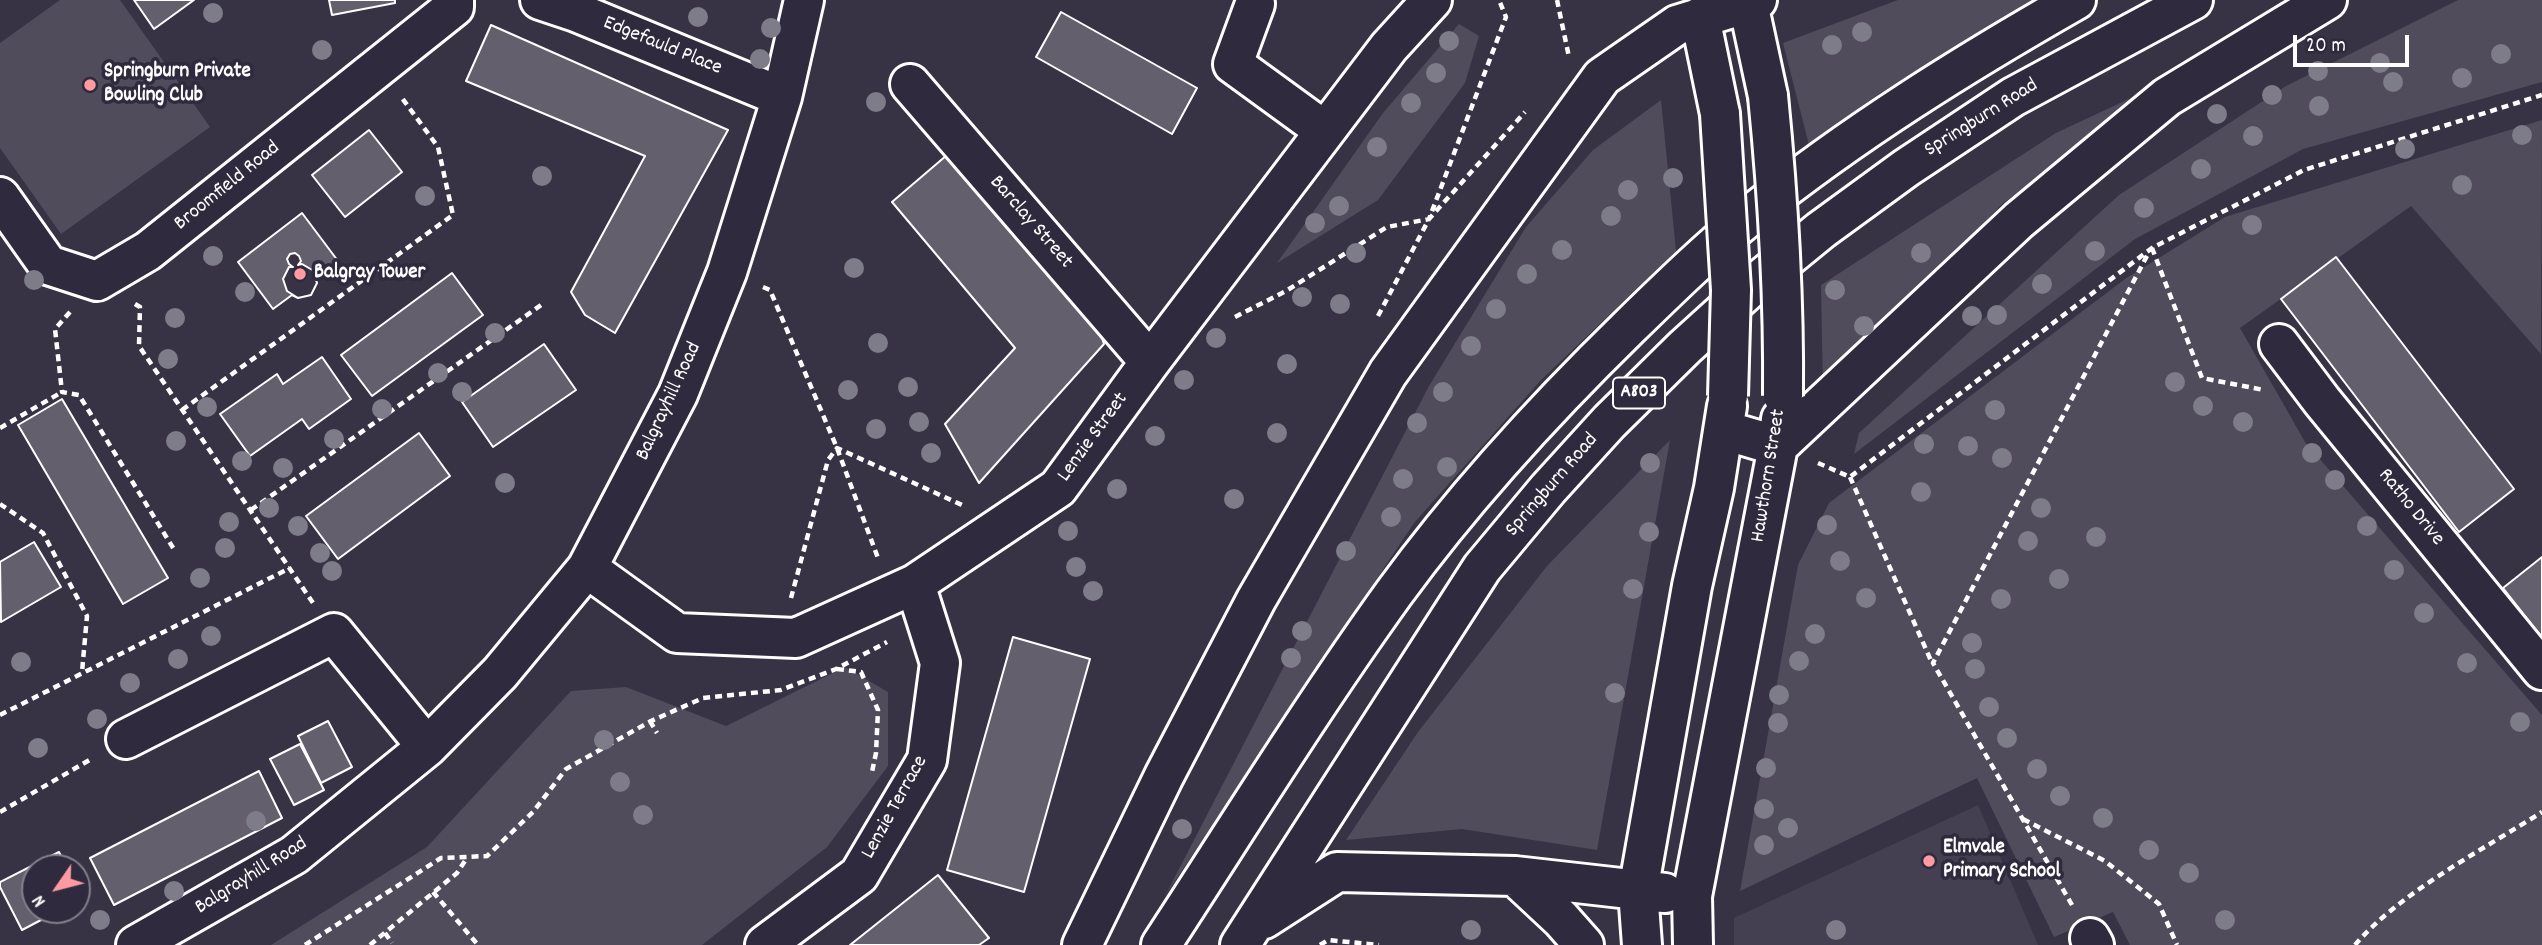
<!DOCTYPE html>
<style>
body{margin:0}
#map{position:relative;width:2542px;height:945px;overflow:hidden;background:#373345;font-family:Dekko,sans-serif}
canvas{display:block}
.north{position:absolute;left:21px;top:854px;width:70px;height:70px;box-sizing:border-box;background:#2f2a3d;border:2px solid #827f8b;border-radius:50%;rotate:235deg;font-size:19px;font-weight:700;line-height:28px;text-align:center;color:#fff}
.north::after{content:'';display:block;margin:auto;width:24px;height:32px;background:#ff9aa2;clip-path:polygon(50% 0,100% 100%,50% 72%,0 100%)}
.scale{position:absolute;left:2293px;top:35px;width:116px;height:32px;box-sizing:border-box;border:4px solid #fff;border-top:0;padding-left:9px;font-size:21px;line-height:24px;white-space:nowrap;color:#fff;-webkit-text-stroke:5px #2f2a3d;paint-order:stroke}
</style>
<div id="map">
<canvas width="2542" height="945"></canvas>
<div class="north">N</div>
<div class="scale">20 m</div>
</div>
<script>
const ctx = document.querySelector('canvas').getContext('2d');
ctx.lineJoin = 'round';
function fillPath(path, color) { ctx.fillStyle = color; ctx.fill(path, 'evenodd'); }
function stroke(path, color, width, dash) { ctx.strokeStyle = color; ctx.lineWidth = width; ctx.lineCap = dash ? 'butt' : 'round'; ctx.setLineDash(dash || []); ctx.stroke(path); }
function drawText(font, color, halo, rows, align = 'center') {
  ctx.font = font + ' Dekko,sans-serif'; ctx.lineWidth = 7; ctx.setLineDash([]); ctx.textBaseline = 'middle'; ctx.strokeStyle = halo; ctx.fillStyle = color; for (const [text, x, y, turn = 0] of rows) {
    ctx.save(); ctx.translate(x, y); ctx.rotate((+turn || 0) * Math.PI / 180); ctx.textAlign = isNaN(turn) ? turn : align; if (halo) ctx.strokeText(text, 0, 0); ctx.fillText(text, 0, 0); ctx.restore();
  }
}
fillPath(new Path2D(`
 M 1978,805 L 2038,945 L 1734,945 L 1734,918 Z`), '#444051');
fillPath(new Path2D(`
 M 60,0 L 120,0 L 210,127 L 61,234 L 0,148 L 0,43 Z
 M 1898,0 L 2038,0 L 1879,94 L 1809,145 L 1783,43 Z
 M 2458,0 L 2542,0 L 2542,82 L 2303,149 L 2135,239 L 1854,454 L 1859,433 L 2119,195 L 2286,86 Z
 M 1459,24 L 1479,36 L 1465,83 L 1378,200 L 1277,263 L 1383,113 Z
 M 2167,81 L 2001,205 L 1823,393 L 1821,285 L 2056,133 Z
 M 1661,100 L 1676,251 L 1541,380 L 1414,523 L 1165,896 L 1429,386 L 1526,227 L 1593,150 Z
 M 2542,120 L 2541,354 L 2411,206 L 2240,328 L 2305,442 L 2542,715 L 2542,945 L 2130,945 L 2113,912 L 2054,937 L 1977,778 L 1740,891 L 1798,565 L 1829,503 L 2125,279 L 2225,217 Z
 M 1670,440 L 1597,850 L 1462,829 L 1346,840 L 1418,732 L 1547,566 Z
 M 845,667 L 888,692 L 888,766 L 827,847 L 702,945 L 271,945 L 427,847 L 571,691 L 626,687 L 726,726 Z`), '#514c5c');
const building = new Path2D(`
 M 134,0 L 194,0 L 154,29 Z
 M 329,0 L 395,0 L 395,3 L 332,15 Z
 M 1061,12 L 1197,88 L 1172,134 L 1036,57 Z
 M 491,25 L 728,130 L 615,333 L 585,315 L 571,292 L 645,156 L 466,81 Z
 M 369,130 L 402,172 L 345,217 L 312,175 Z
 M 947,155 L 1101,335 L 1104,344 L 979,483 L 945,424 L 1015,348 L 892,202 Z
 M 302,213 L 338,261 L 315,278 L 317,283 L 311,295 L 298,298 L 292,295 L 273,309 L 238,262 Z
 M 295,253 L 299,256 L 301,261 L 298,265 L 302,264 L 314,271 L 317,283 L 311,295 L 298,298 L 287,291 L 283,279 L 289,267 L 293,267 L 289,264 L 287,259 L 290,254 Z
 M 2336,257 L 2514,489 L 2459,532 L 2281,299 Z
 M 452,273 L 483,315 L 372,396 L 341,355 Z
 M 544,344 L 576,390 L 493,447 L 462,402 Z
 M 322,357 L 351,399 L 309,429 L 302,419 L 250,456 L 220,414 L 277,374 L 283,384 Z
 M 62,399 L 168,578 L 123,604 L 18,425 Z
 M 419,433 L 450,476 L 338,559 L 306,516 Z
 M 34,542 L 61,587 L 1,622 L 0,562 Z
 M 2542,557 L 2542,638 L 2503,588 Z
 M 1013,637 L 1090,659 L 1024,892 L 947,870 Z
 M 328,721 L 352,767 L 321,783 L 298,736 Z
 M 300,744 L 324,790 L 294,805 L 270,759 Z
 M 259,771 L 282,818 L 114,905 L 90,858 Z
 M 59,852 L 67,868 L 35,868 L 35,910 L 60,910 L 22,930 L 0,887 L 0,882 Z
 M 938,875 L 989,938 L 979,945 L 850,945 Z`);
fillPath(building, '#635f6d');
stroke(building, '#fff', 2);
const minor = new Path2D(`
 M 540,0 L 576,12 L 782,97
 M 1255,4 L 1233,64 L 1325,131
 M 910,84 L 1150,362
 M 0,197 L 48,265 L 97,281 L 148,251 L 454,7 L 454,0
 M 2279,344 L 2322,401 L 2542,670
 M 587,568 L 677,633 L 796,638 L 915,584 L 1058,488 L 1150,362 L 1389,47 L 1432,0
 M 126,739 L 334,633 L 427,747
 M 2090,938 L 2094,945
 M 136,945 L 294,855 L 427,747 L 500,673 L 587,568 L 678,394 L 727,272 L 782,97 L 804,0
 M 765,945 L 859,875 L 927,760 L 940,663 L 915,584`);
const major = new Path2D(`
 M 1748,3 L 1768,96
 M 1700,17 L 1720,114
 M 1724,430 L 1778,446 L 2019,220 L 2167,97 L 2327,0
 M 1515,876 L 1561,919 L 1584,945
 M 1264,919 L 1337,872 L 1515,876 L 1665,893
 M 1082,945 L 1164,776 L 1256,600 L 1388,373 L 1602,77 L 1677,25 L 1757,0
 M 1161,945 C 1238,827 1312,707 1394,593 C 1464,497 1544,410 1629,327 C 1669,288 1709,249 1752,214 C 1853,133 1964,64 2076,0
 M 1240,945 L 1482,568 L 1548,489 L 1609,422 L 1685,347 L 1750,288 L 1821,230 L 1906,168 L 2013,97 L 2193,0
 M 1642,945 L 1638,891 L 1692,586 L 1714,488 L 1727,406
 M 1693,945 L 1692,896 L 1778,446 L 1781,419`);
stroke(minor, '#fff', 44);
stroke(major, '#fff', 44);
stroke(new Path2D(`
 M 1557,0 L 1569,57
 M 2152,248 L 2202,378 L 2264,390
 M 763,287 L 770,290 L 837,448 L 878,558
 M 135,304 L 140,307 L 139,346 L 313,603
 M 70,312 L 55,329 L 62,392 L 79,395 L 175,551
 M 1378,316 L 1429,219 L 1525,112
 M 1235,317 L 1286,291 L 1387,227 L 1429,219 L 1506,17 L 1499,0
 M 182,410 L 453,215 L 438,147 L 402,98
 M 0,428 L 62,392
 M 1818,463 L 1850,477 L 2152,248 L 2304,170 L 2542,95
 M 1850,477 L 1932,663
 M 0,504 L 43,533 L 87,616 L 82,672
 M 251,510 L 544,303
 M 791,598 L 828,460 L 837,448 L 962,505
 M 837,669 L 861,672 L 878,710 L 876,753 L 872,772
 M 0,715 L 290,568
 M 650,721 L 657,733
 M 0,812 L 93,758
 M 2023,819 L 2105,861 L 2159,904 L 2177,945
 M 433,892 L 478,945
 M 2072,905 L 1933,663 L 2149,252
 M 385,933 L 392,943
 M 305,945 L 441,858 L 487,856 L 533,812 L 566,769 L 651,721 L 703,698 L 781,690 L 836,669 L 887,642
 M 370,945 L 457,873 L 467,858
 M 1320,945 L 1328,940 L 1379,945
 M 2355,945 C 2399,893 2484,849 2542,812`), '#fff', 4.5, [7, 5]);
stroke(minor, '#2f2a3d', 38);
stroke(major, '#2f2a3d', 38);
const majorBridge = new Path2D(`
 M 1768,96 C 1778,196 1784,295 1783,396
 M 1720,114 L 1731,290 L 1728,396`);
stroke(majorBridge, '#fff', 44, []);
stroke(majorBridge, '#2f2a3d', 38);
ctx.fillStyle = '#7e7c88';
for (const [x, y] of [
 [213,13],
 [698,17],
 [771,28],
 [1862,32],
 [1449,41],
 [1832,45],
 [322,50],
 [2501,54],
 [760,59],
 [2380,63],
 [2318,71],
 [1436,73],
 [2462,78],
 [2393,82],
 [2272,95],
 [876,102],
 [1411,103],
 [2319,106],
 [2217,114],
 [2522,135],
 [2253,136],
 [1377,147],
 [2405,149],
 [2201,169],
 [542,176],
 [1673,178],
 [2462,185],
 [1628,190],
 [425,196],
 [1339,206],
 [2144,208],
 [1611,216],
 [1315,223],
 [2252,225],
 [1562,250],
 [2095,251],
 [1356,253],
 [1921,253],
 [213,256],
 [854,268],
 [1527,274],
 [34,280],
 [2042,284],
 [1835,290],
 [245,292],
 [1302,297],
 [1340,304],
 [1496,309],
 [1997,315],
 [1972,316],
 [175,318],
 [1864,326],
 [495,333],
 [1216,338],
 [878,343],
 [1471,346],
 [168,359],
 [1287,364],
 [438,373],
 [1184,380],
 [2175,382],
 [908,387],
 [848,390],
 [462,392],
 [1443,392],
 [2203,406],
 [207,407],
 [382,409],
 [1995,410],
 [919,422],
 [2243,422],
 [1417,423],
 [876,429],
 [1277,433],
 [1155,436],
 [334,439],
 [176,441],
 [1924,444],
 [1968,446],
 [931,453],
 [2312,453],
 [2002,458],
 [242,461],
 [1650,463],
 [1447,467],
 [283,468],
 [1403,479],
 [2335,480],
 [505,483],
 [1117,489],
 [1921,492],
 [1234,499],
 [269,508],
 [2041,508],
 [1391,517],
 [229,522],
 [1827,525],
 [298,526],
 [2367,526],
 [1068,531],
 [1649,532],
 [2096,537],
 [2028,541],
 [225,548],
 [1346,551],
 [320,553],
 [1840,561],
 [1076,567],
 [2394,570],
 [332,571],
 [200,578],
 [2059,579],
 [1633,589],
 [1093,591],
 [1866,598],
 [2001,599],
 [2424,613],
 [1302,631],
 [1815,634],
 [211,636],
 [1972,643],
 [1291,658],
 [178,659],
 [1799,661],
 [21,662],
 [2467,663],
 [1975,669],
 [130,683],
 [1615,693],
 [1779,695],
 [1989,707],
 [97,719],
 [2520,722],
 [1778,723],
 [2007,738],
 [604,740],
 [38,748],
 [1766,768],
 [2037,769],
 [620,782],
 [2060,796],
 [1764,809],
 [643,815],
 [2103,818],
 [256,821],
 [1788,828],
 [1182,829],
 [1764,845],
 [2149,850],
 [2189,873],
 [174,891],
 [100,920],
 [2225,920],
 [1471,930],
 [1836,930]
]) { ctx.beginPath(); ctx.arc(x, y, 10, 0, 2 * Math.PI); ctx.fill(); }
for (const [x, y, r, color] of [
 [90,85,7,"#ff9aa2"],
 [300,274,7,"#ff9aa2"],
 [1929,861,7,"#ff9aa2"]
]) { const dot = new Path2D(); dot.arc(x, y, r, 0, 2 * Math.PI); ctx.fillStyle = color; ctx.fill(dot); stroke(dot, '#2f2a3d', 2.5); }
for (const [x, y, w] of [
 [1639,393,52]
]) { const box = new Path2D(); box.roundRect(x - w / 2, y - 15.5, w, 31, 5); ctx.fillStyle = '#2f2a3d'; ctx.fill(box); stroke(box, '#fff', 2); }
drawText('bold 19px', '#fff', null, [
 ["A803",1639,393]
]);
drawText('21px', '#fff', '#2f2a3d', [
 ["Edgefauld Place",662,47,22],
 ["Springburn Road",1982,119,-32],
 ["Broomfield Road",228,187,-39],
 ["Barclay Street",1030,223,49],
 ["Balgrayhill Road",670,402,-65],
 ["Lenzie Street",1094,438,-54],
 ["Hawthorn Street",1770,476,-81],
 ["Springburn Road",1553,486,-49],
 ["Ratho Drive",2410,508,51],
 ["Lenzie Terrace",896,808,-61],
 ["Balgrayhill Road",252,877,-32]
]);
drawText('bold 21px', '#fff', '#2f2a3d', [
 ["Springburn Private",104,73],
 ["Bowling Club",104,97],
 ["Balgray Tower",314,274],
 ["Elmvale",1943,849],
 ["Primary School",1943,873]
], 'left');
</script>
